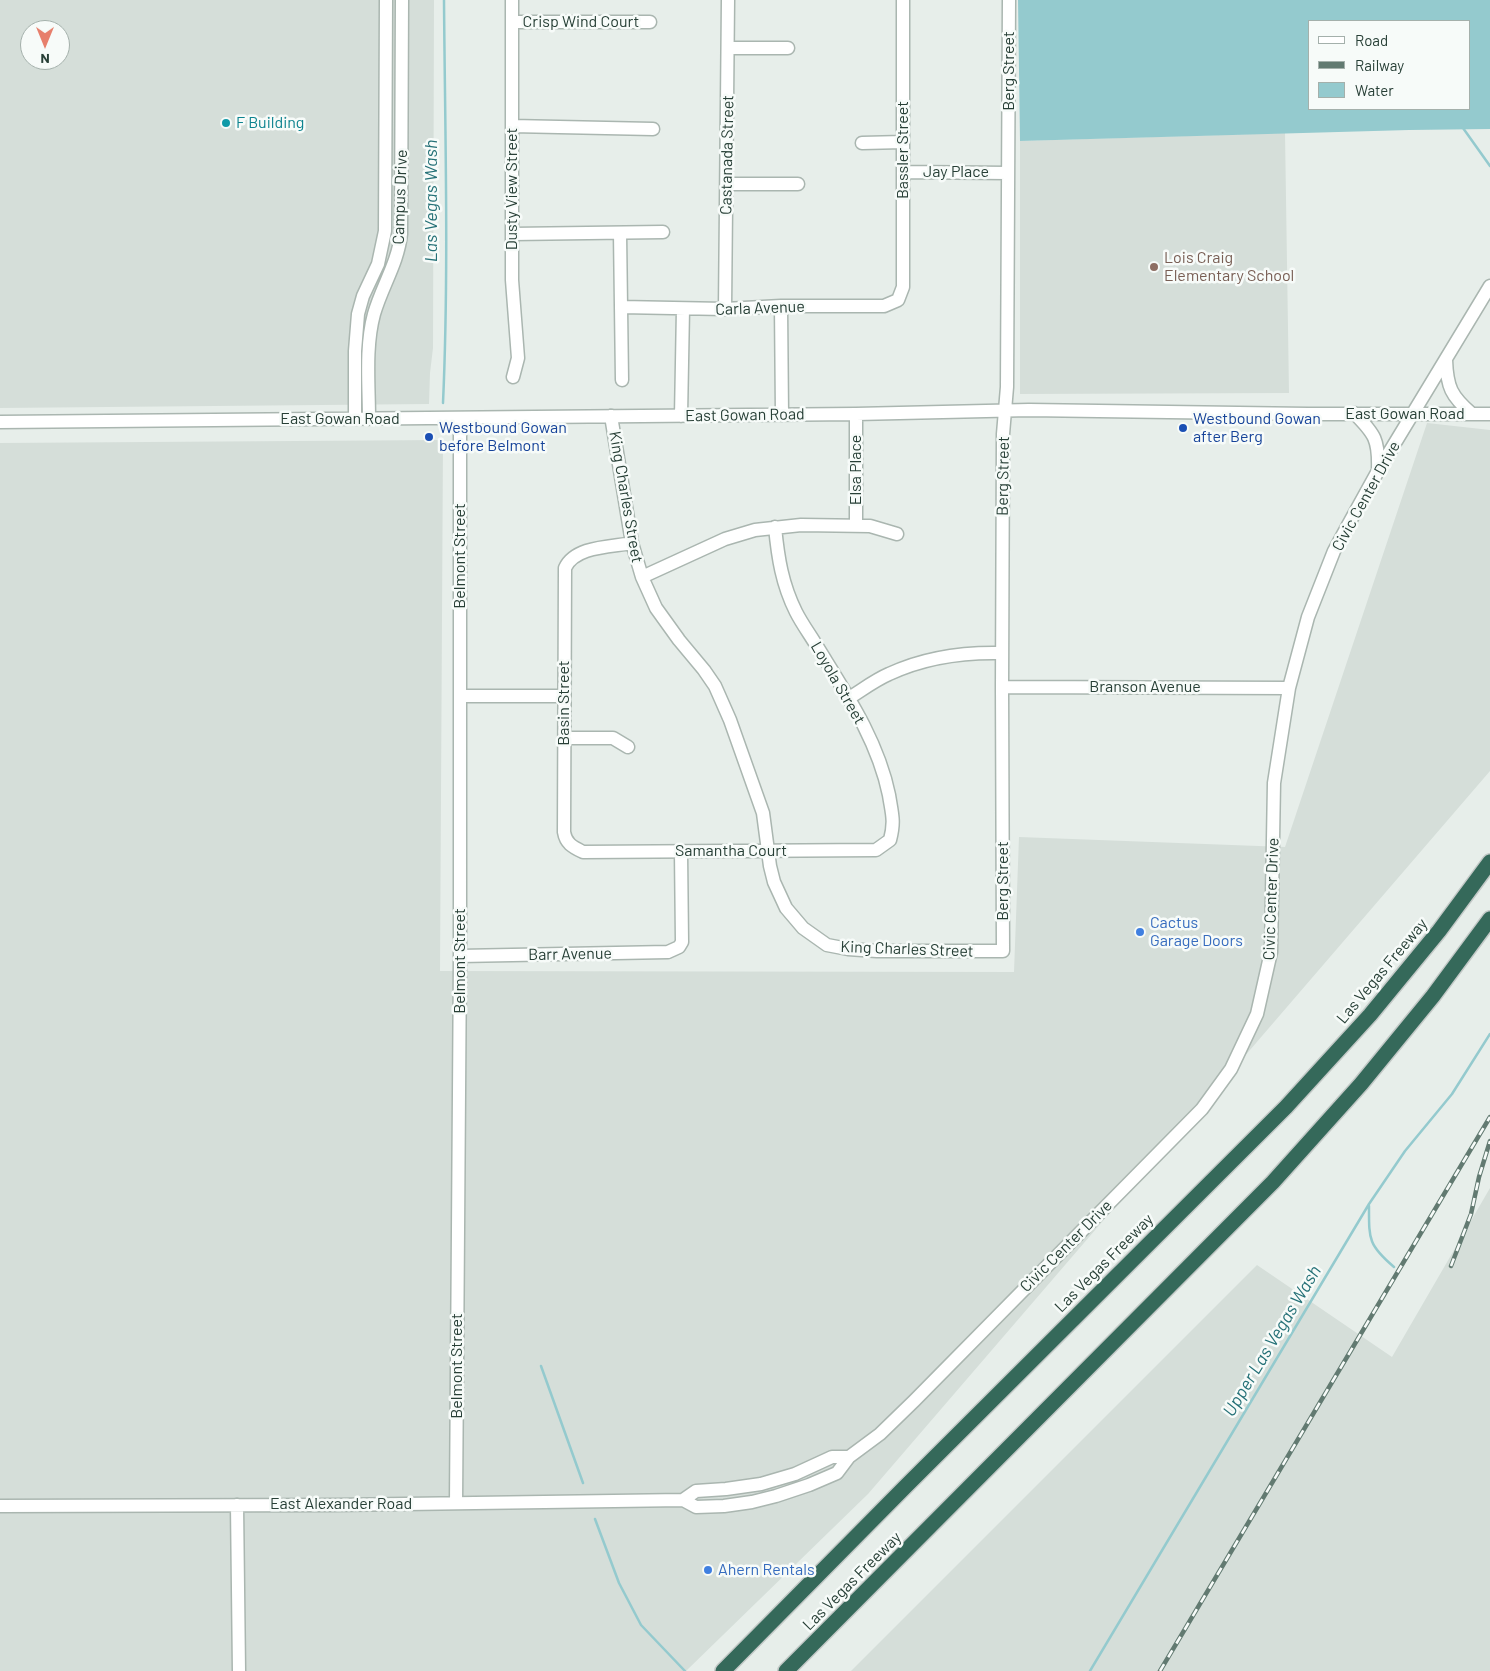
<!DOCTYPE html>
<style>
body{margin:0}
#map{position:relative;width:1490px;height:1671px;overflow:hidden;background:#e7eeea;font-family:Barlow,sans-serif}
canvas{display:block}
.legend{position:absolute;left:1308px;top:20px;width:162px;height:90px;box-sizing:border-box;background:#f7fbf9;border:1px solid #a4b0ab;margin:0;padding:6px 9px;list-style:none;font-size:15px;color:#273f36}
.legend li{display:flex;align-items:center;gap:10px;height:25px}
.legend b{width:25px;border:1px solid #a4b0ab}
.north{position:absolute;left:20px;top:20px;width:50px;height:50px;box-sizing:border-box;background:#f7fbf9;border:1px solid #a4b0ab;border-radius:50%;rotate:180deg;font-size:14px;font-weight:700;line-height:20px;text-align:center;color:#273f36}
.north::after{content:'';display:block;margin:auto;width:18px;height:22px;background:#e77f6c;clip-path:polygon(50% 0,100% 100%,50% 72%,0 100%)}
</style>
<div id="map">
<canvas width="1490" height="1671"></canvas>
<ul class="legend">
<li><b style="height:6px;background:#fff"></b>Road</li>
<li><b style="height:6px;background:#627a71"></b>Railway</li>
<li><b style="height:14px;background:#94cace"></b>Water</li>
</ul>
<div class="north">N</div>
</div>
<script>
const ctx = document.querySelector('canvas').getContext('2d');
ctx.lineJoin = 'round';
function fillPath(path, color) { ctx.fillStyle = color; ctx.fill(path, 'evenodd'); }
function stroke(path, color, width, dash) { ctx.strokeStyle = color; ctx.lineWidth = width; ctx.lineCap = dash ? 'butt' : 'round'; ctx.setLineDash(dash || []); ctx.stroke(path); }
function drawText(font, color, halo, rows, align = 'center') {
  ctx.font = font + ' Barlow,sans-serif'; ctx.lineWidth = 5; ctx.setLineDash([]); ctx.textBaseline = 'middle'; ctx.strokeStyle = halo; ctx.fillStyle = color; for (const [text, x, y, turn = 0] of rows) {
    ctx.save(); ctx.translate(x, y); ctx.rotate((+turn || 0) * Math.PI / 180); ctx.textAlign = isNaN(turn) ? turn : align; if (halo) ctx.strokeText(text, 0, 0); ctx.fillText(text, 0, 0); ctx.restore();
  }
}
fillPath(new Path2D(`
 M 0,0 L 434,0 L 433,348 L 430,373 L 429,404 L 0,408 ZM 30,30 L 60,30 L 60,60 L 30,60 Z
 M 1285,133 L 1289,393 L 1020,394 L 1020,141 Z
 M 1427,423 L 1490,430 L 1490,771 L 868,1494 L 686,1671 L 0,1671 L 0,443 L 443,440 L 440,971 L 1014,972 L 1019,837 L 1285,847 Z
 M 1490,1188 L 1490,1671 L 851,1671 L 1257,1265 L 1392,1357 Z`), '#d5ded9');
fillPath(new Path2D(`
 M 1018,0 L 1490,0 L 1490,129 L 1409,130 L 1020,141 ZM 1309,21 L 1469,21 L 1469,109 L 1309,109 Z`), '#94cace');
stroke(new Path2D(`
 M 1463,128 L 1490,166
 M 443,403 C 449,269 445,134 444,0
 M 1369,1206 C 1369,1239 1368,1245 1394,1267
 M 541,1366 L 583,1483
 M 595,1519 L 619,1583 L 641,1625 L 685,1671
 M 1090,1671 L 1369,1204 L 1405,1151 L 1452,1094 L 1490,1034`), '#94cace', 2.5);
const minor = new Path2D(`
 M 512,0 L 512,280 L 518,358 L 513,377
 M 512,22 L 650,22
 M 729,48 L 788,48
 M 512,126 L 653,129
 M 862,143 L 903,142
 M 903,172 L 1008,173
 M 727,184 L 798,184
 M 620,233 L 622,380
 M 512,234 L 663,232
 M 781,306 L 782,415
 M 621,307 L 725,309 L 781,306 L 884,306 L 898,300 L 903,287 L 903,0
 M 725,309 L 728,0
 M 1446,360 C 1447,387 1451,396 1472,414
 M 1354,413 C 1375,434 1379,440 1378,470
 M 856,414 L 856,526
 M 611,416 L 632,543 L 642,577 L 656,608 L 679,640 L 704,670 L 715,686 L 730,720 L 763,813 L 770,866 L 774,882 L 786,908 L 803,928 L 827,945 L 848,949 L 877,951 L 1003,951 L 1002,687 L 1003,434 L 1007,387 L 1009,0
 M 681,416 L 683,309
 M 355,419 L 355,351 L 358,314 L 363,296 L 378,264 L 385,231 L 386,0
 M 369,419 C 369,385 365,347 374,314 C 382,286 398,263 401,234 L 402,0
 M 0,422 L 856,414 L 1029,410 L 1308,414 L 1490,414
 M 632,543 C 611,547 575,546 565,568 L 564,832 C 566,844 573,847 583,852 L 876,850 L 890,840 C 895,821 892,814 889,795 C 878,741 847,695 818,648 C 811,636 802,624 796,612 C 782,584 778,558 775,527
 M 642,577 L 725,539 L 755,530 L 801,525 L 870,526 L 897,534
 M 1002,687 L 1289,688
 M 461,696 L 564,696
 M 849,698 C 862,690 875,680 889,674 C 925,657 962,652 1002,653
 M 564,738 L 613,738 L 628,747
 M 460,956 L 668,952 L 679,947 L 682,942 L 681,852
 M 683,1500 L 696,1491 L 726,1489 L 761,1484 L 795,1474 L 832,1457 L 849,1457
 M 456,1503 L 460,956 L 460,418
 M 237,1505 L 239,1671
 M 0,1506 L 336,1505 L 683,1500 L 696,1507 L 724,1506 L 752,1502 L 776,1496 L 809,1485 L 837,1473 L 849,1457 L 880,1434 L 914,1401 L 1202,1109 L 1231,1069 L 1257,1014 L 1271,952 L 1274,783 L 1289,688 L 1308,617 L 1334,551 L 1347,527 L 1378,471 L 1490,286`);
const highway = new Path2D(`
 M 723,1671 L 905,1487 L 1286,1107 L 1370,1015 L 1439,931 L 1490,862
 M 786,1671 L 1273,1182 L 1361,1084 L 1433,996 L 1490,919`);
stroke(minor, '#aab6b0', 15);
stroke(highway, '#c3c9c7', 18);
stroke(minor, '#fff', 12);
stroke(highway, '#35695a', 15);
const rail = new Path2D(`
 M 1451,1266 L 1471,1214 L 1479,1177 L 1490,1141
 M 1160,1671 L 1490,1117`);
stroke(rail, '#627a71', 4.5);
stroke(rail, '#f7fbf9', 2.5, [8]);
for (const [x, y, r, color] of [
 [226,123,5,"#0f9aa8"],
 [1154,267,5,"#8d6e63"],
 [1183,428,5,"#1a4fb4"],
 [429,437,5,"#1a4fb4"],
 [1140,932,5,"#3f7fe0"],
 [708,1570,5,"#3f7fe0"]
]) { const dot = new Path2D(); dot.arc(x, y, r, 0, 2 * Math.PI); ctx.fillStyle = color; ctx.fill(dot); stroke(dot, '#f7fbf9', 2); }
drawText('16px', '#273f36', '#f7fbf9', [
 ["Crisp Wind Court",581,22],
 ["Berg Street",1009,71,-90],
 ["Bassler Street",903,150,-90],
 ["Castanada Street",727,155,-89],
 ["Jay Place",956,172],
 ["Dusty View Street",512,189,-90],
 ["Campus Drive",400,197,-88],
 ["Carla Avenue",760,308,-2],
 ["East Gowan Road",1405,414],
 ["East Gowan Road",745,415,-1],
 ["East Gowan Road",340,419],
 ["Elsa Place",856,470,-90],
 ["Berg Street",1003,476,-89],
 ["Civic Center Drive",1366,496,-61],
 ["King Charles Street",626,497,80],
 ["Belmont Street",460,556,-90],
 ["Loyola Street",838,683,60],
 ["Branson Avenue",1145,687],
 ["Basin Street",564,703,-90],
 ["Samantha Court",731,851],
 ["Berg Street",1003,881,-90],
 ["Civic Center Drive",1271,899,-88],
 ["King Charles Street",907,949,2],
 ["Barr Avenue",570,954,-1],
 ["Belmont Street",460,961,-90],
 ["Las Vegas Freeway",1382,971,-50],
 ["Civic Center Drive",1066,1246,-45],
 ["Las Vegas Freeway",1104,1263,-45],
 ["Belmont Street",457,1366,-90],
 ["East Alexander Road",341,1504],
 ["Las Vegas Freeway",852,1581,-45]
]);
drawText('16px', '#0d838f', '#f7fbf9', [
 ["F Building",236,123]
], 'left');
drawText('16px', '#785e54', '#f7fbf9', [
 ["Lois Craig",1164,258],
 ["Elementary School",1164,276]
], 'left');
drawText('16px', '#164399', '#f7fbf9', [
 ["Westbound Gowan",1193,419],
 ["after Berg",1193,437],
 ["Westbound Gowan",439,428],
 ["before Belmont",439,446]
], 'left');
drawText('16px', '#366cbe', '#f7fbf9', [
 ["Cactus",1150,923],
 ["Garage Doors",1150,941],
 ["Ahern Rentals",718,1570]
], 'left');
drawText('italic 18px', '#257177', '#f7fbf9', [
 ["Las Vegas Wash",431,201,-90],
 ["Upper Las Vegas Wash",1272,1341,-59]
]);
</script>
